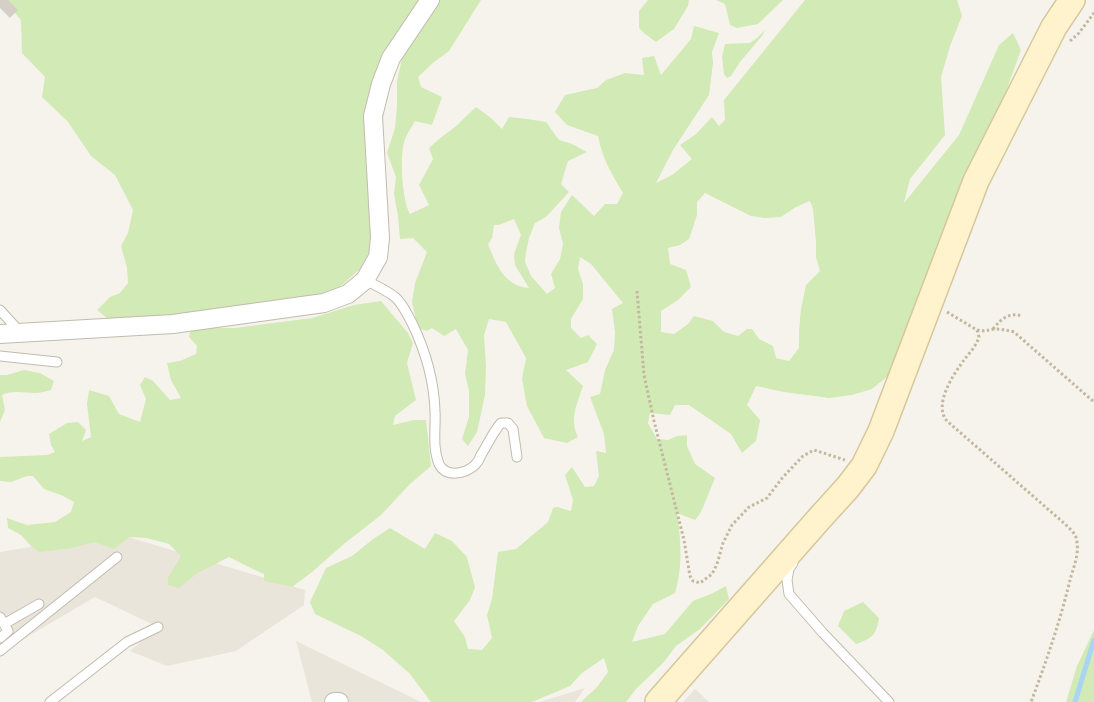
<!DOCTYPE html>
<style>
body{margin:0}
canvas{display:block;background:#f6f3ec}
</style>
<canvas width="1094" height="702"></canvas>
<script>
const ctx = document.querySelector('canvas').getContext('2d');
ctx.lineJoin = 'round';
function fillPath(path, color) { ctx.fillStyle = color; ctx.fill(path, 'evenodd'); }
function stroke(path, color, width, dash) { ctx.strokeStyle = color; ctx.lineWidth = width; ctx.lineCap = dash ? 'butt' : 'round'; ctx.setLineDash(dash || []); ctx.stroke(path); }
fillPath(new Path2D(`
 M 115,533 L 305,590 L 304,605 L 236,651 L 167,666 L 130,651 L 158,627 L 95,597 L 15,644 L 0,618 L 0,552 Z
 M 296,641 L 421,702 L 312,702 Z
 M 585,688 L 575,702 L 540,702 Z
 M 695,689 L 709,702 L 683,702 Z`), '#eae5da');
fillPath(new Path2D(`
 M 4,0 L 425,0 L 378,78 L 375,217 L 371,248 L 360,269 L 334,292 L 302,302 L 195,315 L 108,319 L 97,310 L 110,297 L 120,293 L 128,283 L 127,268 L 121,246 L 128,233 L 133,210 L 115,175 L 91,156 L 68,122 L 42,97 L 45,77 L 22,53 L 21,20 Z
 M 436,0 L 481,0 L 449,51 L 434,62 L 418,77 L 421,87 L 442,97 L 432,125 L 415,121 C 412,127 407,133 405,139 C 399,155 402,200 410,214 L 429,205 L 419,185 L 433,159 L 429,148 L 439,139 L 455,127 L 476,107 L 490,117 L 502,129 L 509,117 L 527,119 L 546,122 L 559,140 L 572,144 L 587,152 L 568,161 L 561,184 L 569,192 L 546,217 L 535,223 L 529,238 L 526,252 L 525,262 L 531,276 L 547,294 L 555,288 L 551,274 L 560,259 L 563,244 L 559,228 L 561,212 L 572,195 L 594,216 L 605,204 L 617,204 L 623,193 C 612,175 602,158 598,136 L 567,125 L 555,112 L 565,95 L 597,88 L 606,80 L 625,73 L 644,75 L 642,58 L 654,56 L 661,75 L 691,39 L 694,26 L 719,33 L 712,52 L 713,63 L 709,95 L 673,150 L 656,183 L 672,175 L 692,159 L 680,145 L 696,134 L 712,117 L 719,126 L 725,120 L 724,100 L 805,0 L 957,0 L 962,16 L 950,46 L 941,77 L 945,135 L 910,179 L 904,203 L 959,135 L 999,45 L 1013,33 L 1021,50 L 1004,97 L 962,181 L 888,376 L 872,389 L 852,395 L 829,398 L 784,392 L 756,386 L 747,405 L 760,420 L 756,441 L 742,453 L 731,434 L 689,405 L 675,405 L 670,415 L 650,413 L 648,423 L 657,439 L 668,440 L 677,436 L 687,435 L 687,446 L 695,464 L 715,478 L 701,512 L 695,520 L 677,513 C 681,541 683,565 675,593 L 653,604 L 638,626 L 632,642 L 665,634 L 681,615 L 693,601 L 711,594 L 726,586 L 729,599 L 700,629 L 676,646 L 664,662 L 636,689 L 626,702 L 581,702 L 597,687 L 608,672 L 604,658 L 582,673 L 570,686 L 532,702 L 431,702 L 410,674 L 383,650 L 361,636 L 315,614 L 310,602 L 326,568 L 352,556 L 373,539 L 390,528 L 425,549 L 435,533 L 452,541 L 467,557 L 470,569 L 475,587 L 470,600 L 454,621 L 465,637 L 468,649 L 482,650 L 492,638 L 487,615 L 492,599 L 498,552 L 516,549 L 548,522 L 553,508 L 557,507 L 571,511 L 573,500 L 565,475 L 572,467 L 585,487 L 594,486 L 599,476 L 596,451 L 606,453 L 604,434 L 590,397 L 600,394 L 605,370 L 614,350 L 615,332 L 612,309 L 623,303 L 591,264 L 580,257 L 578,269 L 583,284 L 583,299 L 571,319 L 571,328 L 581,338 L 588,335 L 597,344 L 588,362 L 566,370 L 583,386 C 577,405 569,418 578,437 L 567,443 L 544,438 L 527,406 L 522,379 L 526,358 L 506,322 L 489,319 L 484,335 L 486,366 L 485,395 L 477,432 L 468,446 L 462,439 L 469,417 L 469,391 L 465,374 L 468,350 L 456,329 L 444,336 L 432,328 L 427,331 L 418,328 L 412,302 L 415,283 L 427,252 L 413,238 L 400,239 L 398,216 L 394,194 L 396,177 L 387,153 L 395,128 L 397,107 L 397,81 L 403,54 ZM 705,193 L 751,216 L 765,218 L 781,217 L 796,207 L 810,201 L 813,209 L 816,242 L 816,257 L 820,271 L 806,285 L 801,309 L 799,331 L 799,348 L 789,361 L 776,358 L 773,346 L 759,339 L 752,329 L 747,329 L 738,336 L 724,332 L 713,321 L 694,316 L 688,324 L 674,334 L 661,332 L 661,311 L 678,300 L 691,287 L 686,270 L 670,264 L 668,248 L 680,245 L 689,239 L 697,215 L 697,202 ZM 514,219 L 521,235 L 514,254 L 515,265 L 529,288 C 504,286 496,264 488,244 L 492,238 L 494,225 L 499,225 Z
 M 648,0 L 689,0 L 688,6 L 674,29 L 656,42 L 645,34 L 639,28 L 639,11 Z
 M 716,0 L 783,0 L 758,24 L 737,28 L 730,25 L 725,4 Z
 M 765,30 L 762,36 L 740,62 L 731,76 L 727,78 L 724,74 L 722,57 L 725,44 L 750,43 L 757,38 Z
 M 381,301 L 408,333 L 413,343 L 407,363 L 416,400 L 395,416 L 393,425 L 414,420 L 426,420 L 431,466 L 410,484 L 381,515 L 345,543 L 312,572 L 292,587 L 264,581 L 264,574 L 255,570 L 229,557 L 196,574 L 179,588 L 168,585 L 168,578 L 181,556 L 169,544 L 147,538 L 129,537 L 114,549 L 94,542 L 72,548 L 39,552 L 31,546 L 21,535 L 8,528 L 7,518 L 27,525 L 55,522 L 71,512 L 74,502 L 61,495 L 44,489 L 33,476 L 27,476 L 11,482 L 0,481 L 0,457 L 47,455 L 55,452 L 51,445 L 49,434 L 67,423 L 78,422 L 86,430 L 82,441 L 91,437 L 87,404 L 89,390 L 109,396 L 119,414 L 140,422 L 146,399 L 140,385 L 145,377 L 153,381 L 170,400 L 181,398 L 171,380 L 167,363 L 180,361 L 196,354 L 197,346 L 189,337 L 191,328 L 235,328 L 312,318 L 354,305 Z
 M 24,370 L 40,373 L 54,381 L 51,390 C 46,391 40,393 35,393 C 23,393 13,390 2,395 L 5,410 L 0,422 L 0,375 L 7,375 Z
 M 863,602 L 879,618 C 876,636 872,638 856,644 L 838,626 L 844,611 Z
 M 1094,630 L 1094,702 L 1066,702 L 1077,666 Z`), '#d2eab5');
stroke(new Path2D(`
 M 1075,702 L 1094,640`), '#a9d4f2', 5);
stroke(new Path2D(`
 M 0,8 L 8,0`), '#d4d0c8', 28, [28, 14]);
const service = new Path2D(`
 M 365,280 C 375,285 386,290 395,297 C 403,304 407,314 412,323 C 425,350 434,380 435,411 C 436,428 432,447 439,464 C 446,478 465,474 475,465 C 478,462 480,458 481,455 C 488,444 493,432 501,423 L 508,423 L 513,429 L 517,457
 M 0,310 L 21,333
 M 0,356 L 57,362
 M 793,563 L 789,569 L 787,580 L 789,594 L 823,633 L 889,702
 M 0,617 L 8,631 L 0,638
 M 4,624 L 39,604
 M 0,651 L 117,557
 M 50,702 L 127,642 L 158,627`);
const minor = new Path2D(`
 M 0,334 L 173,324 L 324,303 L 348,294 L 365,280 L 378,257 L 380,238 L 373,116 L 381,84 L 391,58 L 430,0
 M 334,702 L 339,702`);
const secondary = new Path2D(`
 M 658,702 L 819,519 L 848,487 L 864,466 L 881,431 L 976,181 L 1054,27 L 1072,0`);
stroke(service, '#c2bbae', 11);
stroke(minor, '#c2bbae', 20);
stroke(secondary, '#d6c79b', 28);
stroke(new Path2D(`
 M 1070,41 L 1079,33 L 1094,13
 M 637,291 L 644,375 L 654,421 L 684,540 L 690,576 L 693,581 L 700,583 L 712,574 L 717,564 L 723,543 L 732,525 L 749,507 L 767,498 L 783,477 L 803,456 L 814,450 L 845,460
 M 947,312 L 977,330 L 979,337 C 976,347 969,353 964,360 C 953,375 933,405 947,421 L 1065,524 C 1070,529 1077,534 1077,543 C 1079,555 1073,569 1070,580 C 1060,622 1046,662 1031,702
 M 993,329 C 1001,319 1009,312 1022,316
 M 977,330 C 984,332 988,330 995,329 C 1001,329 1007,330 1014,332 L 1094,402`), '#c4b79f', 3, [2.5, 2.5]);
stroke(service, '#fff', 9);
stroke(minor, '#fff', 18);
stroke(secondary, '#fff3cd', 25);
</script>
